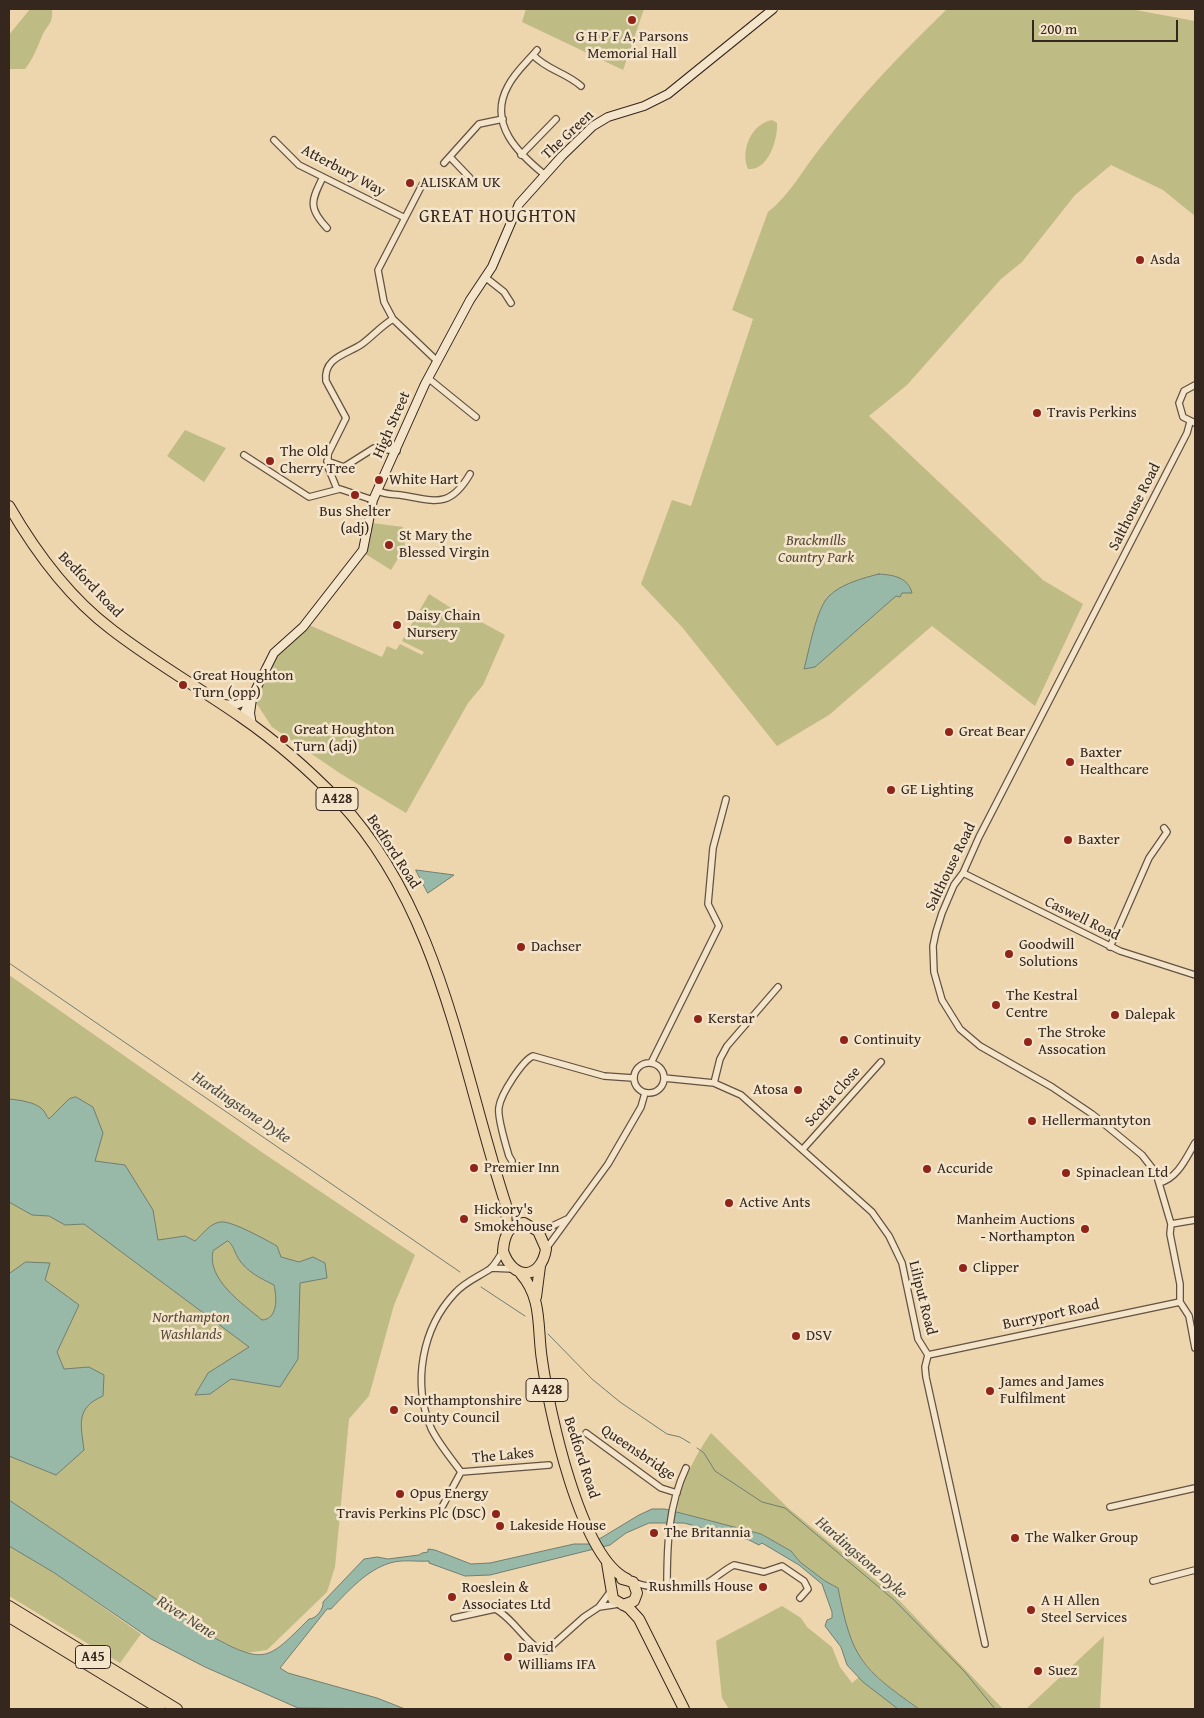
<!DOCTYPE html>
<style>
body{margin:0}
#map{position:relative;width:1204px;height:1718px;overflow:hidden;background:#edd5ad;font-family:"Gentium Book Plus",serif}
canvas{display:block}
.frame{position:absolute;inset:0;border:10px solid #35261e;pointer-events:none}
.scale{position:absolute;left:1032px;top:20px;width:146px;height:22px;box-sizing:border-box;border:2px solid #35261e;border-top:0;padding-left:6px;font-size:15px;line-height:18px;white-space:nowrap;color:#35261e;-webkit-text-stroke:4px #f3e4ca;paint-order:stroke}
</style>
<div id="map">
<canvas width="1204" height="1718"></canvas>
<div class="frame"></div>
<div class="scale">200 m</div>
</div>
<script>
const ctx = document.querySelector('canvas').getContext('2d');
ctx.lineJoin = 'round';
function fillPath(path, color) { ctx.fillStyle = color; ctx.fill(path, 'evenodd'); }
function stroke(path, color, width, dash) { ctx.strokeStyle = color; ctx.lineWidth = width; ctx.lineCap = dash ? 'butt' : 'round'; ctx.setLineDash(dash || []); ctx.stroke(path); }
function drawText(font, color, halo, rows, align = 'center') {
  ctx.font = font + ' "Gentium Book Plus",serif'; ctx.lineWidth = 5; ctx.setLineDash([]); ctx.textBaseline = 'middle'; ctx.strokeStyle = halo; ctx.fillStyle = color; for (const [text, x, y, turn = 0] of rows) {
    ctx.save(); ctx.translate(x, y); ctx.rotate((+turn || 0) * Math.PI / 180); ctx.textAlign = isNaN(turn) ? turn : align; if (halo) ctx.strokeText(text, 0, 0); ctx.fillText(text, 0, 0); ctx.restore();
  }
}
fillPath(new Path2D(`
 M 30,9 L 52,9 C 53,23 49,23 43,34 C 37,47 34,58 25,69 L 9,69 L 9,35 Z
 M 526,9 L 644,9 L 623,70 L 522,22 Z
 M 947,9 L 1130,9 L 1195,21 L 1195,216 L 1163,190 L 1111,165 L 1075,195 L 1022,262 L 1001,279 L 907,385 L 869,416 L 1043,580 L 1083,604 L 1035,706 L 932,626 L 829,715 L 777,746 L 682,627 L 641,584 L 672,500 L 691,506 L 753,319 L 732,310 L 768,212 C 790,195 803,169 821,147 C 859,97 902,53 947,9 Z
 M 772,120 L 777,123 C 778,140 768,171 748,169 C 740,151 751,124 772,120 Z
 M 185,430 L 226,448 L 204,482 L 167,456 Z
 M 372,523 L 403,527 L 405,547 L 391,570 L 364,553 L 369,545 Z
 M 429,594 L 451,608 L 452,606 L 505,635 L 483,685 L 468,703 L 406,813 L 341,774 L 272,727 L 255,701 C 260,686 265,670 275,658 C 285,645 300,638 309,625 L 382,657 L 387,646 L 396,650 L 400,644 L 422,655 L 424,652 L 402,641 Z
 M 9,975 L 263,1153 L 415,1255 L 394,1305 L 369,1396 L 349,1419 L 335,1567 L 327,1592 L 267,1650 L 246,1653 L 211,1636 L 9,1500 Z
 M 711,1433 L 787,1507 L 895,1596 L 1003,1709 L 919,1709 L 893,1691 L 872,1672 L 855,1651 L 846,1628 L 838,1588 L 825,1581 L 800,1562 L 791,1551 L 761,1534 L 677,1512 C 680,1484 695,1456 711,1433 Z
 M 9,1546 L 53,1572 L 141,1634 L 120,1663 L 9,1596 Z
 M 782,1606 L 801,1618 L 807,1627 L 832,1647 L 840,1667 L 852,1683 L 859,1677 L 898,1709 L 729,1709 L 722,1698 L 716,1641 Z
 M 1104,1636 L 1100,1709 L 1026,1709 Z`), '#bfbb85');
const water = new Path2D(`
 M 879,574 C 893,575 908,577 912,593 L 902,593 L 900,597 L 896,596 L 815,667 L 804,669 C 809,651 816,609 829,596 C 841,584 863,578 879,574 Z
 M 416,870 L 454,875 L 428,893 Z
 M 76,1097 L 93,1107 L 103,1133 L 95,1161 L 125,1165 L 153,1210 L 158,1240 L 185,1236 L 195,1241 C 203,1234 209,1224 220,1222 C 231,1220 266,1240 277,1246 L 281,1257 L 299,1262 L 313,1257 L 325,1263 L 327,1278 L 300,1283 L 298,1359 L 280,1387 L 231,1379 L 210,1394 L 195,1395 L 208,1373 L 249,1347 L 84,1224 L 65,1225 L 49,1216 L 32,1215 L 9,1202 L 9,1099 C 19,1100 35,1102 42,1109 C 45,1111 46,1116 49,1119 L 69,1099 ZM 228,1241 C 234,1246 234,1251 238,1258 C 247,1272 260,1278 274,1285 C 277,1298 278,1319 262,1320 C 243,1304 206,1279 213,1251 Z
 M 26,1262 L 50,1263 L 45,1280 L 79,1305 L 57,1352 L 64,1369 L 89,1367 L 104,1375 L 103,1396 C 75,1408 81,1425 84,1450 L 56,1475 L 9,1456 L 9,1274 Z
 M 9,1500 L 211,1636 C 265,1665 267,1661 309,1619 C 316,1619 324,1609 323,1602 L 364,1559 L 377,1557 L 388,1559 L 419,1555 L 422,1553 L 428,1552 L 428,1549 L 435,1550 L 471,1564 L 490,1563 L 574,1544 L 591,1544 L 639,1515 L 652,1509 L 665,1509 L 761,1534 L 791,1551 L 800,1562 L 825,1581 L 838,1588 C 852,1659 861,1668 919,1709 L 898,1709 L 863,1682 L 847,1665 L 841,1647 L 825,1626 L 827,1620 L 832,1618 L 832,1612 L 822,1584 L 799,1565 L 762,1543 L 759,1545 L 749,1540 L 684,1523 L 649,1523 L 626,1533 L 610,1545 L 490,1575 L 465,1576 L 429,1563 L 429,1561 C 417,1562 403,1559 390,1563 C 367,1570 349,1590 331,1609 L 327,1609 L 280,1668 L 288,1673 L 377,1698 L 405,1709 L 298,1708 L 205,1667 L 151,1639 L 53,1572 L 9,1546 Z`);
fillPath(water, '#99b9a8');
stroke(water, '#717e71', 1);
stroke(new Path2D(`
 M 9,963 L 460,1272
 M 481,1287 L 525,1316
 M 548,1334 L 592,1379 L 620,1402 L 667,1434 L 680,1437 L 690,1443
 M 697,1448 L 704,1453 L 715,1471 L 762,1502 L 785,1508 L 894,1600 L 964,1671 L 995,1709`), '#717e71', 1);
const street = new Path2D(`
 M 537,50 C 527,62 515,72 508,86 C 487,124 519,154 545,175
 M 533,55 C 547,70 565,72 581,86
 M 274,140 L 299,165 L 405,218
 M 521,155 L 556,119
 M 450,157 L 470,178
 M 444,163 L 479,124 L 503,119
 M 323,177 C 311,201 308,208 327,228
 M 485,277 L 504,292 L 511,303
 M 393,319 L 384,302 L 378,270 L 422,185
 M 428,378 L 476,417
 M 1195,385 L 1184,391 L 1179,403 L 1183,417 L 1195,423
 M 1190,422 L 1187,433 L 979,837 L 963,873 L 954,885 L 942,913 L 936,932 L 933,946 L 934,972 L 942,1000 L 960,1029 L 980,1046 L 1052,1087 L 1092,1114 L 1142,1155 L 1156,1173 L 1171,1224 L 1170,1234 L 1180,1284 L 1180,1302 L 1189,1316 L 1195,1348
 M 244,455 L 309,497 L 340,489 L 373,500
 M 327,461 L 344,467 L 374,448 L 397,451
 M 337,489 L 328,467 L 328,454 L 346,418 L 326,381 C 323,357 348,354 362,344 C 373,336 381,326 393,319 L 436,360
 M 378,491 C 387,495 391,494 400,495 C 434,500 449,510 470,474
 M 963,873 L 1120,951 L 1195,975
 M 1110,947 L 1149,858 L 1167,832 L 1164,828
 M634 1078a15 15 0 1 1 30 0a15 15 0 1 1-30 0Z
 M 651,1063 L 719,926 L 708,904 L 713,848 L 726,799
 M 664,1078 L 714,1083 L 741,1095 L 872,1212 L 889,1236 L 902,1263 L 918,1339 L 928,1355 L 925,1367 L 926,1377 L 985,1644
 M 714,1083 L 720,1059 L 727,1046 L 778,987
 M 803,1149 L 881,1062
 M 512,1161 L 509,1156 C 506,1146 497,1116 499,1107 C 501,1094 522,1061 533,1056 L 604,1076 L 633,1078
 M 1159,1183 C 1178,1178 1186,1158 1195,1143
 M 1171,1224 L 1195,1220
 M 535,1228 L 548,1228 L 567,1219
 M 546,1249 L 608,1164 L 641,1107 L 645,1093
 M 503,1251 C 499,1257 495,1265 490,1269 C 478,1277 465,1282 455,1293 C 422,1328 412,1383 431,1428 C 438,1443 451,1458 461,1472 L 549,1465
 M 491,1268 L 513,1269
 M 928,1355 L 1180,1302
 M 586,1433 L 661,1488 L 677,1493
 M 442,1507 L 461,1472
 M 1110,1507 L 1195,1488
 M 1153,1581 L 1195,1570
 M 633,1582 C 650,1589 690,1592 707,1583 C 716,1578 724,1570 734,1565 L 764,1572 L 782,1566 L 804,1581 L 808,1589 L 800,1598
 M 667,1587 C 667,1546 668,1506 686,1468
 M 599,1607 L 619,1604
 M 454,1618 L 495,1609 C 513,1617 530,1650 546,1651 L 584,1617 L 599,1607 L 611,1591`);
const secondary = new Path2D(`
 M 222,704 L 235,705 L 252,699 L 250,713 L 252,725
 M 242,717 L 274,653 L 303,627 L 363,550 L 373,500 L 425,384 L 470,300 L 492,267 L 519,204 L 562,156 L 593,126 L 608,117 L 644,106 L 668,94 L 773,9`);
const highway = new Path2D(`
 M 9,506 C 35,551 70,598 111,629 C 152,661 198,687 241,717 C 276,741 309,770 339,801 C 441,910 461,1068 506,1205 L 507,1232
 M 524,1223 L 538,1231 L 546,1249 C 541,1280 513,1281 503,1251 C 504,1237 508,1224 524,1223 Z
 M 521,1274 C 543,1299 537,1329 542,1360 C 549,1410 580,1557 627,1579
 M 536,1297 L 540,1266
 M 607,1563 L 613,1599 L 629,1608 L 639,1619 L 684,1709
 M 622,1579 L 633,1582 L 637,1593 L 634,1601 L 623,1605
 M 9,1606 L 177,1709
 M 9,1617 L 160,1709`);
stroke(street, '#635242', 8);
stroke(secondary, '#35261e', 10);
stroke(highway, '#35261e', 12);
stroke(street, '#f3e4ca', 5.5);
stroke(secondary, '#f3e4ca', 8);
stroke(highway, '#edd5ad', 10);
for (const [x, y, r, color] of [
 [632,20,5,"#8f2418"],
 [410,183,5,"#8f2418"],
 [1140,260,5,"#8f2418"],
 [1037,413,5,"#8f2418"],
 [270,461,5,"#8f2418"],
 [379,480,5,"#8f2418"],
 [355,495,5,"#8f2418"],
 [389,545,5,"#8f2418"],
 [397,625,5,"#8f2418"],
 [183,685,5,"#8f2418"],
 [949,732,5,"#8f2418"],
 [284,739,5,"#8f2418"],
 [1070,762,5,"#8f2418"],
 [891,790,5,"#8f2418"],
 [1068,840,5,"#8f2418"],
 [521,947,5,"#8f2418"],
 [1009,954,5,"#8f2418"],
 [996,1005,5,"#8f2418"],
 [1115,1015,5,"#8f2418"],
 [698,1019,5,"#8f2418"],
 [844,1040,5,"#8f2418"],
 [1028,1042,5,"#8f2418"],
 [798,1090,5,"#8f2418"],
 [1032,1121,5,"#8f2418"],
 [474,1168,5,"#8f2418"],
 [927,1169,5,"#8f2418"],
 [1066,1173,5,"#8f2418"],
 [729,1203,5,"#8f2418"],
 [464,1219,5,"#8f2418"],
 [1085,1229,5,"#8f2418"],
 [963,1268,5,"#8f2418"],
 [796,1336,5,"#8f2418"],
 [990,1391,5,"#8f2418"],
 [394,1410,5,"#8f2418"],
 [400,1494,5,"#8f2418"],
 [496,1514,5,"#8f2418"],
 [500,1526,5,"#8f2418"],
 [654,1533,5,"#8f2418"],
 [1015,1538,5,"#8f2418"],
 [763,1587,5,"#8f2418"],
 [452,1597,5,"#8f2418"],
 [1031,1610,5,"#8f2418"],
 [508,1657,5,"#8f2418"],
 [1038,1671,5,"#8f2418"]
]) { const dot = new Path2D(); dot.arc(x, y, r, 0, 2 * Math.PI); ctx.fillStyle = color; ctx.fill(dot); stroke(dot, '#f3e4ca', 2); }
for (const [x, y, w] of [
 [337,799,42],
 [547,1390,42],
 [93,1657,35]
]) { const box = new Path2D(); box.roundRect(x - w / 2, y - 11.5, w, 23, 4); ctx.fillStyle = '#f3e4ca'; ctx.fill(box); stroke(box, '#35261e', 1); }
drawText('bold 14px', '#35261e', null, [
 ["A428",337,799],
 ["A428",547,1390],
 ["A45",93,1657]
]);
drawText('15px', '#35261e', '#f3e4ca', [
 ["G H P F A, Parsons",632,37,"center"],
 ["Memorial Hall",632,54,"center"],
 ["ALISKAM UK",420,183],
 ["Asda",1150,260],
 ["Travis Perkins",1047,413],
 ["The Old",280,452],
 ["Cherry Tree",280,469],
 ["White Hart",389,480],
 ["Bus Shelter",355,512,"center"],
 ["(adj)",355,529,"center"],
 ["St Mary the",399,536],
 ["Blessed Virgin",399,553],
 ["Daisy Chain",407,616],
 ["Nursery",407,633],
 ["Great Houghton",193,676],
 ["Turn (opp)",193,693],
 ["Great Houghton",294,730],
 ["Turn (adj)",294,747],
 ["Great Bear",959,732],
 ["Baxter",1080,753],
 ["Healthcare",1080,770],
 ["GE Lighting",901,790],
 ["Baxter",1078,840],
 ["Goodwill",1019,945],
 ["Solutions",1019,962],
 ["Dachser",531,947],
 ["The Kestral",1006,996],
 ["Centre",1006,1013],
 ["Dalepak",1125,1015],
 ["Kerstar",708,1019],
 ["The Stroke",1038,1033],
 ["Assocation",1038,1050],
 ["Continuity",854,1040],
 ["Atosa",788,1090,"right"],
 ["Hellermanntyton",1042,1121],
 ["Premier Inn",484,1168],
 ["Accuride",937,1169],
 ["Spinaclean Ltd",1076,1173],
 ["Active Ants",739,1203],
 ["Hickory's",474,1210],
 ["Smokehouse",474,1227],
 ["Manheim Auctions",1075,1220,"right"],
 ["- Northampton",1075,1237,"right"],
 ["Clipper",973,1268],
 ["DSV",806,1336],
 ["James and James",1000,1382],
 ["Fulfilment",1000,1399],
 ["Northamptonshire",404,1401],
 ["County Council",404,1418],
 ["Opus Energy",410,1494],
 ["Travis Perkins Plc (DSC)",486,1514,"right"],
 ["Lakeside House",510,1526],
 ["The Britannia",664,1533],
 ["The Walker Group",1025,1538],
 ["Rushmills House",753,1587,"right"],
 ["Roeslein &",462,1588],
 ["Associates Ltd",462,1605],
 ["A H Allen",1041,1601],
 ["Steel Services",1041,1618],
 ["David",518,1648],
 ["Williams IFA",518,1665],
 ["Suez",1048,1671]
], 'left');
drawText('15px', '#35261e', '#f3e4ca', [
 ["The Green",568,135,-43],
 ["Atterbury Way",343,171,28],
 ["High Street",392,425,-66],
 ["Salthouse Road",1135,507,-63],
 ["Bedford Road",90,585,46],
 ["Bedford Road",393,852,57],
 ["Salthouse Road",951,867,-64],
 ["Caswell Road",1082,919,26],
 ["Scotia Close",833,1097,-48],
 ["Liliput Road",922,1298,76],
 ["Burryport Road",1051,1315,-12],
 ["Queensbridge",638,1453,34],
 ["The Lakes",503,1456,-5],
 ["Bedford Road",581,1458,72]
]);
drawText('italic 15px', '#584b38', '#f3e4ca', [
 ["Brackmills",816,541],
 ["Country Park",816,558],
 ["Northampton",191,1318],
 ["Washlands",191,1335]
]);
drawText('italic 16px', '#4e4b40', '#f3e4ca', [
 ["Hardingstone Dyke",241,1108,34],
 ["Hardingstone Dyke",861,1558,41],
 ["River Nene",186,1618,32]
]);
ctx.letterSpacing = '1px';
drawText('18px', '#35261e', '#f3e4ca', [
 ["GREAT HOUGHTON",498,217]
]);
ctx.letterSpacing = '0px';
</script>
